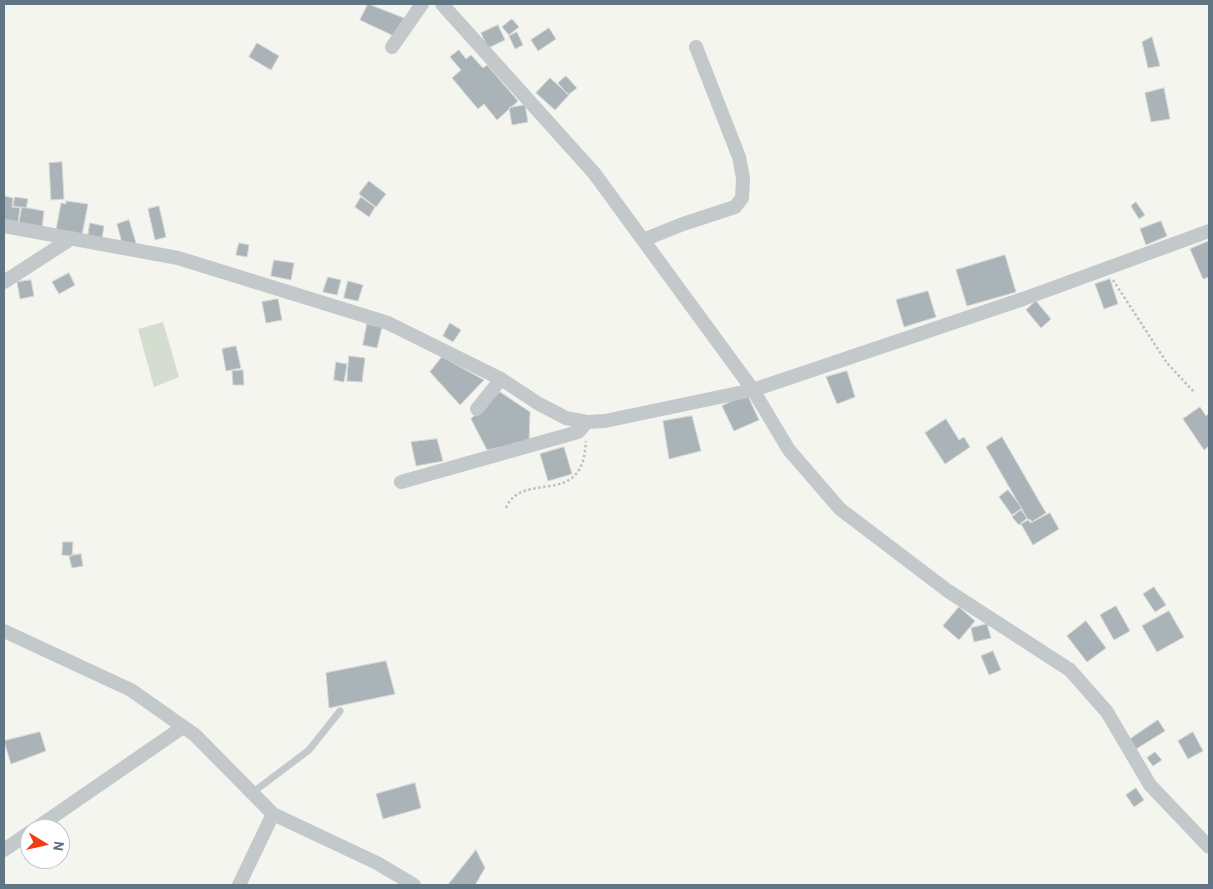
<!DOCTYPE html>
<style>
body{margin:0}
#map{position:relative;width:1213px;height:889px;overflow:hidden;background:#f5f5f0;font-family:Barlow,sans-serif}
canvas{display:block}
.frame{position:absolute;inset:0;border:5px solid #617684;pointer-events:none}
.north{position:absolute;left:20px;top:819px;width:50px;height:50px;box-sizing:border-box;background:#fff;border:1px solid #c0c8ce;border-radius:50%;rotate:99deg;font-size:14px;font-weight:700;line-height:20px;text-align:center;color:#617684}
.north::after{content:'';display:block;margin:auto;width:18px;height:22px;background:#f33c11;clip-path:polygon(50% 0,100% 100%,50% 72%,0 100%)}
</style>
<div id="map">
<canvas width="1213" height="889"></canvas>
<div class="frame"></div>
<div class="north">N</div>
</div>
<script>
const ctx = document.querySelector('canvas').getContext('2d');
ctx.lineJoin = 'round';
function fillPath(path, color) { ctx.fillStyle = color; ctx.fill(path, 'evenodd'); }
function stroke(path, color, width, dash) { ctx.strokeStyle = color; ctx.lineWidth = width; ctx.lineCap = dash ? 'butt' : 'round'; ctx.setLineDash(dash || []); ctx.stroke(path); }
fillPath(new Path2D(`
 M 163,322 L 179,377 L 154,387 L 138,329 Z`), '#d5ddd1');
const building = new Path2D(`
 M 368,4 L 404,18 L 396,37 L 360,20 Z
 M 512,19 L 519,27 L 509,35 L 502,27 Z
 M 498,25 L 505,40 L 488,48 L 481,33 Z
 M 549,28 L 556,39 L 538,51 L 531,40 Z
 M 517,32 L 523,45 L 515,49 L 509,36 Z
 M 1152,37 L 1160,66 L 1148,68 L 1142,42 Z
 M 257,43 L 279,56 L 271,70 L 249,57 Z
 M 459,50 L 466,59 L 471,55 L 483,68 L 487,65 L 518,101 L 497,120 L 484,104 L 478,109 L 452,78 L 461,70 L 450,57 Z
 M 566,76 L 577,88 L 568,95 L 558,83 Z
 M 550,78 L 569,95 L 555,110 L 536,93 Z
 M 1164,88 L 1170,119 L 1151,122 L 1145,93 Z
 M 525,105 L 528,122 L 512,125 L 509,108 Z
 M 62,162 L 64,199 L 51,200 L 49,163 Z
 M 369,181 L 386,194 L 376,207 L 359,194 Z
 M 4,196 L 13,198 L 12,207 L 20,208 L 18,222 L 4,220 Z
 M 15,197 L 28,199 L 26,208 L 13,206 Z
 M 361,197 L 375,207 L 369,217 L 355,207 Z
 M 66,201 L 88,204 L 82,235 L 56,230 L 61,203 L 66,204 Z
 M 1136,202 L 1145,215 L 1139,219 L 1131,206 Z
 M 159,206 L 166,237 L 155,240 L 148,209 Z
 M 22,207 L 44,211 L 42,227 L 19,223 Z
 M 129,220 L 136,243 L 123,247 L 117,224 Z
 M 1161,221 L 1167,236 L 1146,245 L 1140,229 Z
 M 90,223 L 104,226 L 102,238 L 88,236 Z
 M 1209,241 L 1209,277 L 1203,279 L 1190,249 Z
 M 239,243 L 249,245 L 247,257 L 236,255 Z
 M 1005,255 L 1016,292 L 967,306 L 956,270 Z
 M 274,260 L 294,263 L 291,280 L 271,276 Z
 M 69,273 L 75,285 L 59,294 L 52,282 Z
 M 328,277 L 341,280 L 337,295 L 323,292 Z
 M 1110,279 L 1118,304 L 1104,309 L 1095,284 Z
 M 31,280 L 34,296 L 20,299 L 17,282 Z
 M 348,281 L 363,285 L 358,301 L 344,298 Z
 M 928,291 L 936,317 L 904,327 L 896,300 Z
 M 278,299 L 282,320 L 266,323 L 262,302 Z
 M 1036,301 L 1051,319 L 1041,328 L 1026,310 Z
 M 450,323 L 461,330 L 453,342 L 443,336 Z
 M 367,324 L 382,327 L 377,348 L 363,345 Z
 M 236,346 L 241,368 L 226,371 L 222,349 Z
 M 349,356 L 365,358 L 362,382 L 347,381 Z
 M 442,357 L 484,380 L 460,405 L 430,372 Z
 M 336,362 L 347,364 L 344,382 L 334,380 Z
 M 243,370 L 244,385 L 233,385 L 232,371 Z
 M 847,371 L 855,397 L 837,404 L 826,377 Z
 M 500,392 L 530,412 L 529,441 L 487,450 L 471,419 Z
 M 747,394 L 759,420 L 734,431 L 722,406 Z
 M 1200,407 L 1206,416 L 1209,413 L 1209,446 L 1204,450 L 1183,419 Z
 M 692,416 L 701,451 L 669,459 L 663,421 Z
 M 946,419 L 959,440 L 964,437 L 970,447 L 945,464 L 925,433 Z
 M 1002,437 L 1046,513 L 1030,523 L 986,447 Z
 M 437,439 L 443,461 L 416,466 L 411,442 Z
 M 564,447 L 572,474 L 548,481 L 540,454 Z
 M 1008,490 L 1022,508 L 1012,515 L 999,497 Z
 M 1021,510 L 1027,518 L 1019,525 L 1012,517 Z
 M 1050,513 L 1059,529 L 1033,545 L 1021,524 L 1030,519 L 1032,522 Z
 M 63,542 L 73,542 L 72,556 L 62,555 Z
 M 81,554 L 83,566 L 72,568 L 69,556 Z
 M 1154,587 L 1166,605 L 1155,612 L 1143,594 Z
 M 1116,606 L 1130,631 L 1114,640 L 1100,615 Z
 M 959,607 L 975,621 L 959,640 L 943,626 Z
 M 1169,611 L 1184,637 L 1157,652 L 1142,626 Z
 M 1086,621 L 1106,648 L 1087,662 L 1067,636 Z
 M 987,624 L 991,638 L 974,642 L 971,628 Z
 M 993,651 L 1001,670 L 989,675 L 981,656 Z
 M 386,661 L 395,694 L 329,708 L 326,673 Z
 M 1158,720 L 1165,731 L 1136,749 L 1130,739 Z
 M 40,732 L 46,751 L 11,764 L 4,741 Z
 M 1193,732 L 1203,751 L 1188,759 L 1178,741 Z
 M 1155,752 L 1162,760 L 1153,766 L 1147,758 Z
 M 415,783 L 421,808 L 383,819 L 376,794 Z
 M 1136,788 L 1144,800 L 1134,807 L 1126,795 Z
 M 476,850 L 485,868 L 475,885 L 448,885 Z`);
fillPath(building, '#aab3b8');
stroke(building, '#d6d6d3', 1);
stroke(new Path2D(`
 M 1113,280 L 1167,363 L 1194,392
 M 506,508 C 518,478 559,495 576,474 C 584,465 585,452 586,441`), '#bdbfc1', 2.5, [2.5, 2.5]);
stroke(new Path2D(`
 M 252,793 L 309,750 L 340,711`), '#c3c8ca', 7);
stroke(new Path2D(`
 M 442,4 L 594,173 L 753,390 L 789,450 L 840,509 L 948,591 L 1070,670 L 1107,712 L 1150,785 L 1209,847
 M 392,47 L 422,4
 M 4,226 L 178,258 L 388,323 L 501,379 L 539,404 L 566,418 L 587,422 L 605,421 L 753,390 L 1023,299 L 1209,231
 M 643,240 L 683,224 L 735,207 L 742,198 L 743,178 L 739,157 L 696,47
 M 4,282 L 72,238
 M 477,409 L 501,379
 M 401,482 L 578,432 L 587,422
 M 4,631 L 131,690 L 195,735 L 273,814 L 377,863 L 414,885
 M 35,829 L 183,727
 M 4,850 L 30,832
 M 239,885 L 273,814`), '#c3c8ca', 14);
</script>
